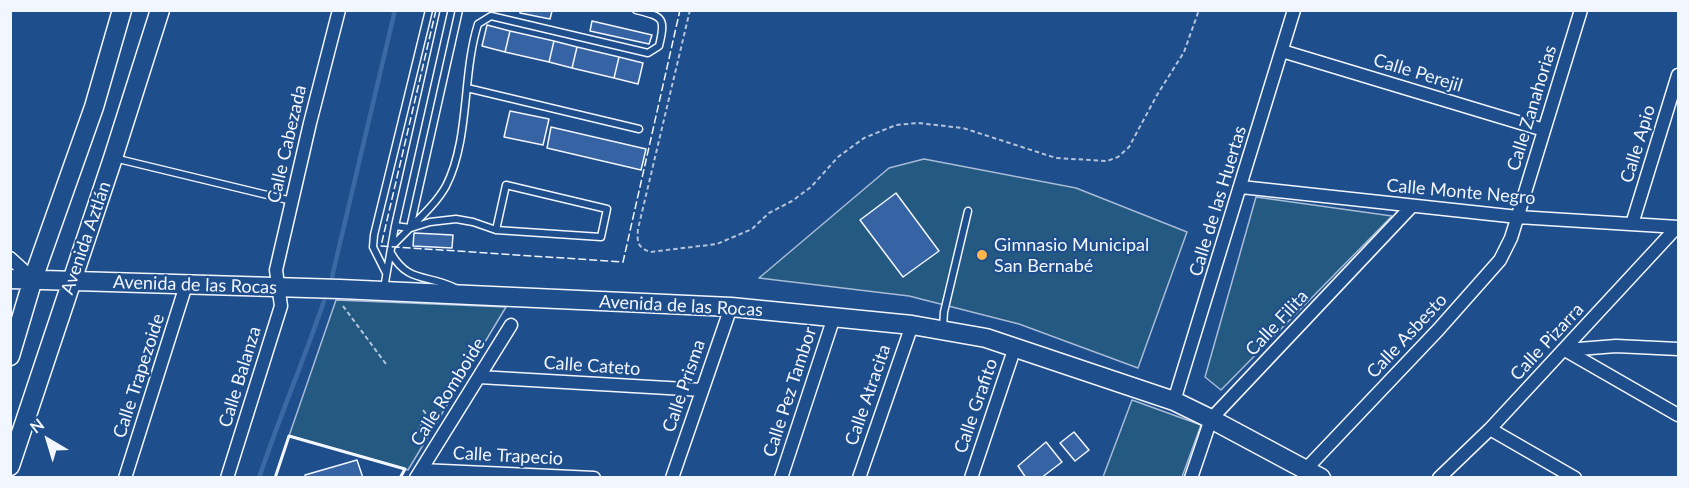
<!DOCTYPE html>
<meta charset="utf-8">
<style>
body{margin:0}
#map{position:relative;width:1689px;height:488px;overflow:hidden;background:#1f4e8c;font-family:Lato,sans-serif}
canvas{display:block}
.frame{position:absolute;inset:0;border:12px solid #f2f6ff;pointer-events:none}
.north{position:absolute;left:18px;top:410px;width:60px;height:60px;-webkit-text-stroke:4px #1f4e8c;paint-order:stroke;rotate:322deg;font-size:16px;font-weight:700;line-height:24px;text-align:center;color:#f2f6ff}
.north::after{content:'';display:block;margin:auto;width:21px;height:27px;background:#f2f6ff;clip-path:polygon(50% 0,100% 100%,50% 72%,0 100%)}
</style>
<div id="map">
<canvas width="1689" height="488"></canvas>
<div class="frame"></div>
<div class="north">N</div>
</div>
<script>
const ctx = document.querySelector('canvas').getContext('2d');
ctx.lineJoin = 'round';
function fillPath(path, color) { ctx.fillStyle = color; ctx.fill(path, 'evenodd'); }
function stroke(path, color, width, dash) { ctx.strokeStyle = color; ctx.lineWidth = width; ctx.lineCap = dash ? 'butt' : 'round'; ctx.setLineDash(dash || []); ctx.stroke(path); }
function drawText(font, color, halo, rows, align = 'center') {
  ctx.font = font + ' Lato,sans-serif'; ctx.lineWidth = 4.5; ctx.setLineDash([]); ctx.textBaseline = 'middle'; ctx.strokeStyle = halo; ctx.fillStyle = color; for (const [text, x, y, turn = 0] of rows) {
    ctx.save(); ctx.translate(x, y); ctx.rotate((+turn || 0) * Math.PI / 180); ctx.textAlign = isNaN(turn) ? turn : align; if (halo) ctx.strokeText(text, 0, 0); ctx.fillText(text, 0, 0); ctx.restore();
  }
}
const green = new Path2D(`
 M 924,159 L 1076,188 L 1187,232 L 1138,368 L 1019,324 L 909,296 L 759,278 L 889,168 Z
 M 1256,197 L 1392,216 L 1221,390 L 1205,377 Z
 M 336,300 L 506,307 L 408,470 L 289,436 Z
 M 1132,400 L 1201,425 L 1182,477 L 1103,477 Z`);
fillPath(green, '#245a82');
stroke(green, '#a8bbd7', 1.5);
stroke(new Path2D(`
 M 332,277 L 395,10
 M 259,478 C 279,418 304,360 324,301`), '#3b69a3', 4.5);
const building = new Path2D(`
 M 520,10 L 552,10 L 552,11 L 550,19 L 520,13 Z
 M 592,21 L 652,35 L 649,44 L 590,31 Z
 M 487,25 L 510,31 L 505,52 L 482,46 Z
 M 510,31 L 554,41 L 549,62 L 505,52 Z
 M 554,41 L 577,47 L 572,68 L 549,62 Z
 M 577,47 L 619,57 L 614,78 L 572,68 Z
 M 619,57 L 643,63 L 638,84 L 614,78 Z
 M 510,111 L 549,119 L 543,145 L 504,137 Z
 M 551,127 L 646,149 L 641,170 L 547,148 Z
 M 896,193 L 939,251 L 903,277 L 860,220 Z
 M 414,233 L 453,235 L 452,248 L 413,246 Z
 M 1074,432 L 1089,450 L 1075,461 L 1060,443 Z
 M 1046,442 L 1062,462 L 1041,478 L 1026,478 L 1018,466 Z
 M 357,460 L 363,478 L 306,478 L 305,475 Z`);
fillPath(building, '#3563a3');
stroke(building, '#f2f6ff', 1.5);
const lane = new Path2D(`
 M 467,88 L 639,129
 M 114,158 L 292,201
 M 395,226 L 410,228 C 423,215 437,202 446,186 C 470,139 462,74 478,24 L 491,16 L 648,53 L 659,46 C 666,17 663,17 636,10
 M 411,228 L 430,222 L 456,219 L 473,222 L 496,230 L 601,237 L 607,209 L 506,185 L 496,230
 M 392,246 L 410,228 L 459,10
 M 391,253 C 408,284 429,274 455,288
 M 386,273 L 373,247 L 374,235 L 429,10
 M 384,288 L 395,226 L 444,10
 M 943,327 L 944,312 L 968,211`);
const street = new Path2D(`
 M 1282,51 L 1544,130
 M 1241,187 L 1518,217 L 1678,227
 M 1632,224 L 1678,75
 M 10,258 L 33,279
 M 1565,350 L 1678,415
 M 1566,350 L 1616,346 L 1678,349
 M 479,377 L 702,390
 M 1174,401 L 1294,10
 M 1490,429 L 1575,478
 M 1306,469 L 1438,330 L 1500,260 L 1511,238 L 1581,10
 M 421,470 L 594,478
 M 125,478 L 186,285
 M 227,478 L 281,306 L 276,270 L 310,123 L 339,10
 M 416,478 L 511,325
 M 672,478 L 731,307
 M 781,478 L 834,317
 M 859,478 L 912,325
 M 971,478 L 1015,347
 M 1191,478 L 1211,419 L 1412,206
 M 1439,478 L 1490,429 L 1677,227`);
const secondary = new Path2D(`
 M 10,279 L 340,289 L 731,307 L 912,325 L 986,338 L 1174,401 L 1211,419 L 1321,478
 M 10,356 L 33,279 L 94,107 L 122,10
 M 10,466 L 113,158 L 160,10`);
stroke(lane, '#f2f6ff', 9);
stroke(street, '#f2f6ff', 15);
stroke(secondary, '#f2f6ff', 21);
stroke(new Path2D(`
 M 690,10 L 638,229 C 637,242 637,247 650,252 L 717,244 L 752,229 L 769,213 L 792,201 L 811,187 L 838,157 L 864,138 L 896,125 L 918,123 L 963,128 L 1056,158 L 1107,161 L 1118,157 L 1129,147 L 1157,95 L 1184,52 L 1199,10
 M 343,306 L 386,364
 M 423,410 L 427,415 L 418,431 L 427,436`), '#b3c4dc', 2, [4.5, 3]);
stroke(lane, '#1f4e8c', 6);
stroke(street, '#1f4e8c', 12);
stroke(secondary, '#1f4e8c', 18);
stroke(new Path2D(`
 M 436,10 L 381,246 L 623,262 L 680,10`), '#f2f6ff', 1.5, [8, 3]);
stroke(new Path2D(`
 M 275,478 L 289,436 L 405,469 L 400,478`), '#f2f6ff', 3);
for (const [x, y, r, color] of [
 [982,255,6,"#ffb74d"]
]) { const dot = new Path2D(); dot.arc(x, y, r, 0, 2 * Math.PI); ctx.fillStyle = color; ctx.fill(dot); stroke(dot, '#1f4e8c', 2); }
drawText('18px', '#f2f6ff', '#1f4e8c', [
 ["Calle Perejil",1418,73,17],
 ["Calle Zanahorias",1532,108,-73],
 ["Calle Cabezada",287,144,-77],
 ["Calle Apio",1638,144,-73],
 ["Calle Monte Negro",1461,192,5],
 ["Calle de las Huertas",1218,201,-73],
 ["Avenida Aztlán",86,238,-71],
 ["Avenida de las Rocas",195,285,2],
 ["Avenida de las Rocas",681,306,3],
 ["Calle Filita",1277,323,-47],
 ["Calle Asbesto",1407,336,-47],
 ["Calle Pizarra",1547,342,-47],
 ["Calle Cateto",592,366,4],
 ["Calle Trapezoide",139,376,-72],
 ["Calle Balanza",240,377,-73],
 ["Calle Prisma",684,386,-71],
 ["Calle Romboide",448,392,-58],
 ["Calle Pez Tambor",790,392,-72],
 ["Calle Atracita",868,395,-71],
 ["Calle Grafito",976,406,-71],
 ["Calle Trapecio",508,456,3]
]);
drawText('18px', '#f2f6ff', '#1f4e8c', [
 ["Gimnasio Municipal",994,245],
 ["San Bernabé",994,266]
], 'left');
</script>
